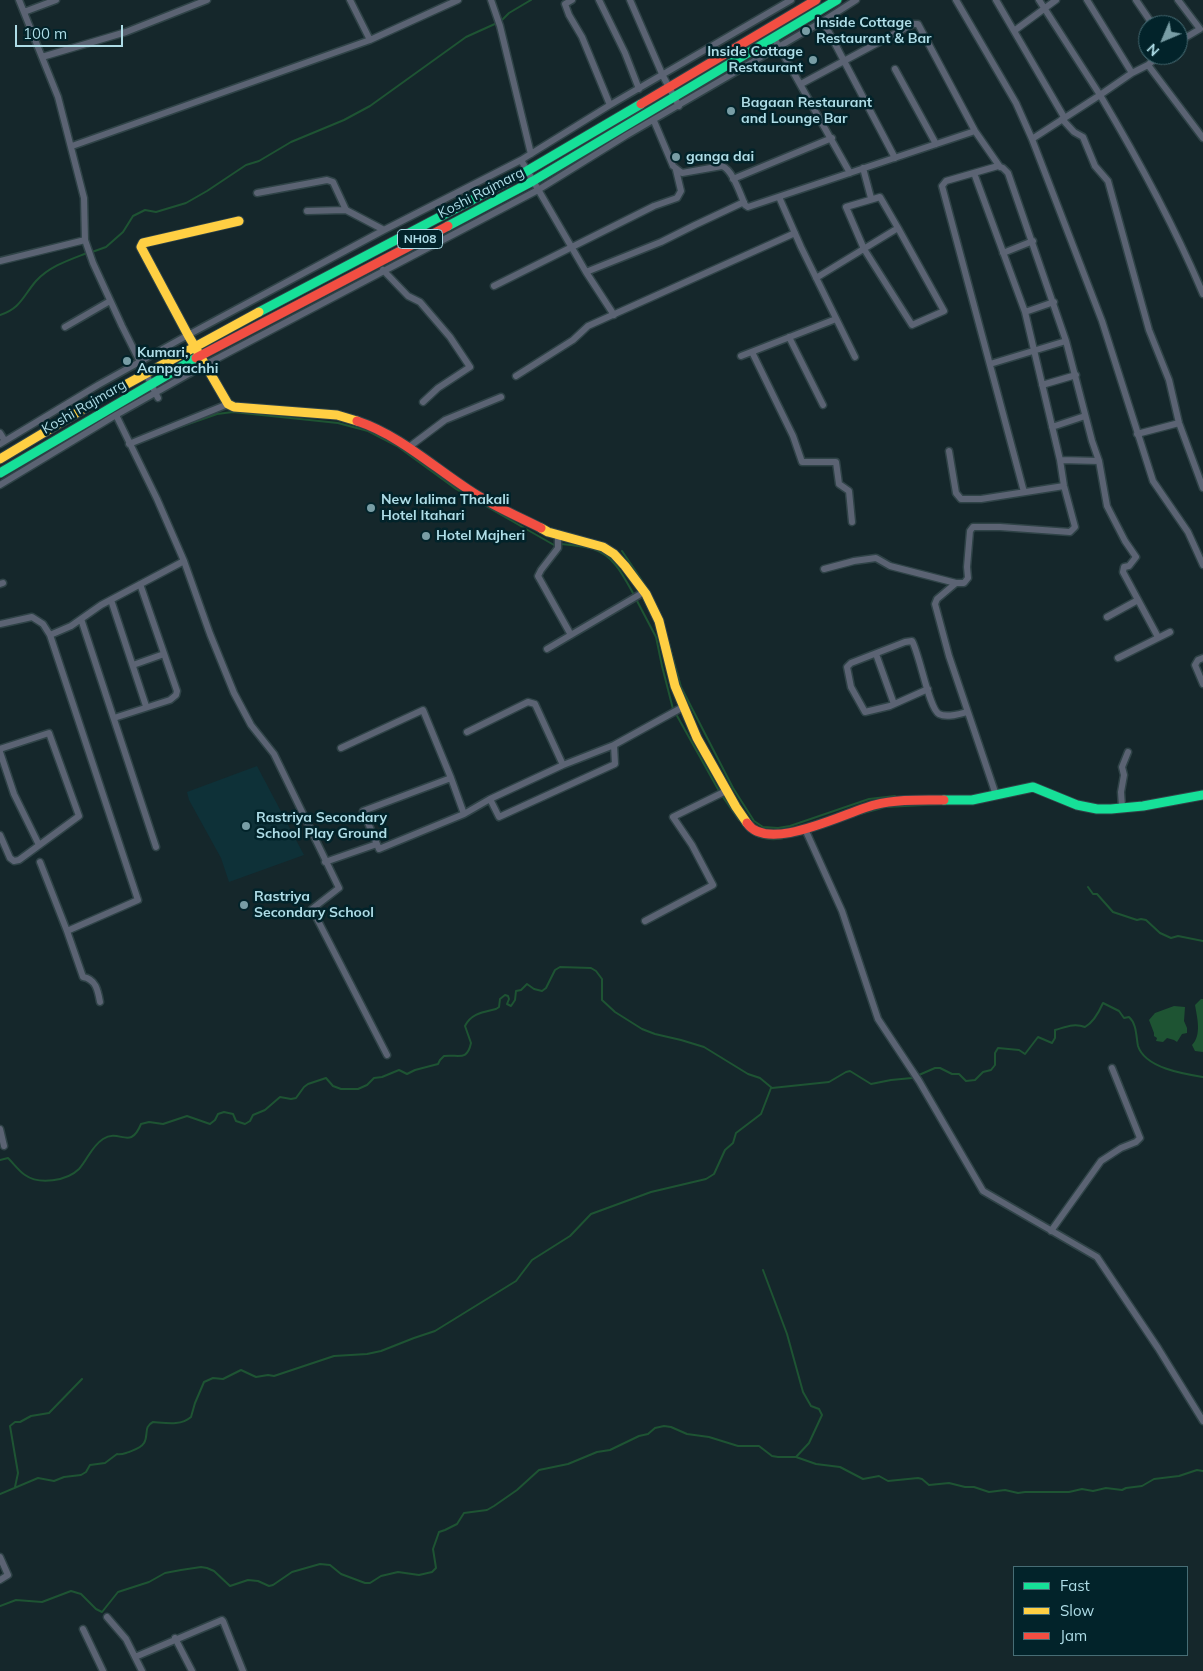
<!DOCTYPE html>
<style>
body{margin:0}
#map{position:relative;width:1203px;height:1671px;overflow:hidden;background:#15272b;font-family:Mulish,sans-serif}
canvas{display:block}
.legend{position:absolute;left:1013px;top:1566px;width:175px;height:90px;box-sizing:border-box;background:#02232a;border:1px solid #476d75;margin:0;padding:6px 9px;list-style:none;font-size:15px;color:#aedce6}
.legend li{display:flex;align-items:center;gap:10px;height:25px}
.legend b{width:25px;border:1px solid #476d75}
.north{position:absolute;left:1138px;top:15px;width:50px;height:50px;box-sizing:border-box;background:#02232a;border:1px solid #476d75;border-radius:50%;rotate:225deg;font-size:14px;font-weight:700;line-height:20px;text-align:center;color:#aedce6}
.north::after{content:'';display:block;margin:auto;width:18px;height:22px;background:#789da5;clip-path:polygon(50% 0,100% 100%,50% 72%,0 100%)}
.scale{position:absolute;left:15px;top:25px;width:108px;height:22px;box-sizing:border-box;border:2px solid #aedce6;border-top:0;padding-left:6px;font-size:15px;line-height:18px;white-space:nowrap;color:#aedce6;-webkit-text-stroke:4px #02232a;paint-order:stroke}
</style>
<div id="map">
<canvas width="1203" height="1671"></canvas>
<ul class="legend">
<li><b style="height:6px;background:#16e098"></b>Fast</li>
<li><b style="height:6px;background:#ffcf43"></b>Slow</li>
<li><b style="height:6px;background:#f24e42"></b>Jam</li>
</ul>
<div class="north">N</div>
<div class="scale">100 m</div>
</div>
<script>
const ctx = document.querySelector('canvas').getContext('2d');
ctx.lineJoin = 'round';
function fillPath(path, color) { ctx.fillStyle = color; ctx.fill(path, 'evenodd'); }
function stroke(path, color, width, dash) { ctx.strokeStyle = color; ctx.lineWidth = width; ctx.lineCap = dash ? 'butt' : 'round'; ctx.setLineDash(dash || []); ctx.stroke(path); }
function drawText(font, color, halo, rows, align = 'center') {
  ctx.font = font + ' Mulish,sans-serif'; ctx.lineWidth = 5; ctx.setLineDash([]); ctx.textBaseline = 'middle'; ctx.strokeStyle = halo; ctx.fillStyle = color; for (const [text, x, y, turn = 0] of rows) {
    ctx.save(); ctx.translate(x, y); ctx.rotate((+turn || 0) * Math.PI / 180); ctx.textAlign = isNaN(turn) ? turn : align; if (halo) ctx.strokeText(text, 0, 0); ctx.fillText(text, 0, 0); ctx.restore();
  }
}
fillPath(new Path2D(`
 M 257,766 L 304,855 L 229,882 L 221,858 L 189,800 L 187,792 Z`), '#0e3138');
fillPath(new Path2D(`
 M 1201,999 L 1203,999 L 1203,1052 L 1195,1051 L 1192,1045 C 1202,1035 1197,1017 1195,1005 Z
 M 1174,1006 L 1185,1007 L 1184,1021 L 1187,1028 L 1187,1033 L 1182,1034 L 1177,1042 L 1174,1040 L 1167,1038 L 1163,1042 L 1156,1041 L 1157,1038 L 1154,1036 L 1154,1033 L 1149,1020 L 1155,1013 Z`), '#1e5433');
stroke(new Path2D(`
 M 501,21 L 509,13 L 531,0
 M 92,252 L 106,247 L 123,232 L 133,216 L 145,210 L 156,212 L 186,203 L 207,191 L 246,165 L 259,161 L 291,142 L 344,120 L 370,106 L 466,37 L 497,23
 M 0,315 C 21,308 23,296 36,281 C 50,266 69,260 87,253
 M 180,427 L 217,414 L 233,412 L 338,423 L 368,431 L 397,446 L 456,489 L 554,545
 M 561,544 C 572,545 583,546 593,549 C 614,555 624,577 634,595
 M 622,551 L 649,591
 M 636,599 L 656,637 L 662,666 L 673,709
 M 666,633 L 681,687 L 733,788 L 754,821 L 763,827 L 778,828 L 790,826 L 869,799 L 895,796
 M 676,714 L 719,791
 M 723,797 L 739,820
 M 887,807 L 942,804
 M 860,814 L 882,808
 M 747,829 C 757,840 774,841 788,837
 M 811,831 L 830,825
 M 1088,887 L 1093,894 L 1097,894 L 1113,912 L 1137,920 L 1141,919 L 1146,920 L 1160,933 L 1171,938 L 1178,936 L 1203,941
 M 0,1160 L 8,1158 C 14,1164 19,1171 25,1175 C 39,1185 67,1181 79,1169 C 88,1159 91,1147 103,1139 C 120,1128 130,1151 141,1124 L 149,1122 L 163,1124 L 187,1116 L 210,1124 L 215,1120 L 218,1114 L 224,1112 L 233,1114 L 236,1121 L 245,1124 L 250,1121 L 253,1115 L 265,1110 L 280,1097 L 291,1099 L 296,1098 L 304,1087 L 308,1084 L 326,1078 L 333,1086 L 341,1089 L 358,1089 L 367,1085 L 374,1078 L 382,1077 L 399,1070 L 407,1074 L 415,1070 L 438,1064 L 440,1060 L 444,1056 C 458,1054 467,1062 471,1043 L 465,1026 C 471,1013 484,1012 496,1009 L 499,1007 L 500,999 L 505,995 L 508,996 L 509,999 L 507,1004 L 511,1006 L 515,1000 L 516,991 L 521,990 L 527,984 L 534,989 L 542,991 L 546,988 L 555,970 L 560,967 L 591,968 L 596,971 L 602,979 L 602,1000 L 615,1012 L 642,1029 L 655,1034 L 681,1040 L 704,1047 L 748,1074 L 760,1078 L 772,1088 L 829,1082 L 846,1072 L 850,1071 L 871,1084 L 891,1080 L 912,1078 L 935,1068 L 940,1068 L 952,1074 L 959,1074 L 966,1081 L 975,1080 L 983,1072 L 991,1070 L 995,1065 L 995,1053 L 998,1048 L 1019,1050 L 1025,1054 L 1038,1037 L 1052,1043 L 1055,1038 L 1055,1030 C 1066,1027 1074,1023 1085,1027 C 1094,1022 1099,1012 1103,1003 L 1119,1011 L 1124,1018 L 1129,1017 C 1137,1024 1136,1037 1138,1046 C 1145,1068 1184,1074 1203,1077
 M 763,1270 L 787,1334 L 803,1392 L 811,1406 L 819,1409 L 822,1415 L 809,1443 L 796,1457
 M 15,1487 L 18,1473 L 10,1426 L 15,1422 L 20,1422 L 31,1416 L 49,1413 L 82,1379
 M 0,1494 L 38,1478 L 54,1481 L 64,1477 L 81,1475 L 86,1472 L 90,1465 L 105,1463 L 117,1454 C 122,1455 125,1453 129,1452 C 134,1450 141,1448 144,1443 C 149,1435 143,1427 153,1422 C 166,1423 181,1426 191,1417 L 195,1403 L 204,1382 L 213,1378 L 223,1379 L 241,1370 L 256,1377 L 268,1375 L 274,1376 L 334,1356 L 367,1354 L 381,1351 L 414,1338 L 435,1331 L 516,1281 L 532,1260 L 570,1236 L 591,1214 L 651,1192 L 706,1179 L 714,1174 L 725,1150 L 733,1143 L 736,1133 L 761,1114 L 771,1088
 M 0,1606 L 16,1600 L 42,1602 L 71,1591 L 81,1594 L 96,1609 L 102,1612 L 118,1592 L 149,1582 L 165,1573 L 181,1570 L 201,1567 L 207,1568 L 214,1571 L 230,1586 L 248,1580 L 258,1581 L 269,1586 L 273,1585 L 292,1572 L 320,1564 L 330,1565 L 341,1574 L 365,1583 L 370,1583 L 381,1576 L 398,1572 L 419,1575 L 432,1572 L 436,1568 L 433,1549 L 439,1532 L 445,1530 L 457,1524 L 464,1513 L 487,1510 L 494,1506 L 517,1490 L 539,1470 L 568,1464 L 597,1452 L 610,1450 L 639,1436 L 648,1434 L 655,1428 L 664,1426 L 671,1427 L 687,1434 L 709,1437 L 738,1446 L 759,1446 L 772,1456 L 778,1457 L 796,1457 L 816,1464 L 840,1467 L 863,1479 L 879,1476 L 888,1481 L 918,1478 L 922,1479 L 929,1485 L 949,1483 L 965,1487 L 974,1487 L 989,1492 L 1005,1490 L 1018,1493 L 1025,1492 L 1069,1492 L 1082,1489 L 1093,1491 L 1106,1488 L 1122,1490 L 1126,1488 L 1142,1486 L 1154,1479 L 1179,1476 L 1197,1470 L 1203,1471`), '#1e5433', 2);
const street = new Path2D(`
 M 19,0 L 58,97 L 84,198 L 85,240 L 93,263 L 122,326 L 158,398
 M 350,0 L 370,40
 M 491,0 L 500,26 L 531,154
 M 572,0 L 565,4 L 569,15 L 582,37 L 610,105
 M 599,0 L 625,53 L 639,89
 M 630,0 L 663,76 L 679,106
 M 956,0 L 1016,103 L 1032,139 L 1102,321 L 1153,481 L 1188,532 L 1203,565
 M 996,0 L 1014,31
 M 1056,0 L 1014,31 L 1064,117
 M 1087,0 L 1132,73
 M 1136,0 L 1153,25
 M 24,12 L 56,0
 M 823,21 L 895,158
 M 774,38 L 850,173
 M 1178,42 L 1200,29 L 1178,0
 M 1159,55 L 1148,65 L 1132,73 L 1100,95 C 1138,159 1174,225 1203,294
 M 42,57 L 126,32 L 207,0
 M 1148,65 L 1203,138
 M 895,69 L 936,144
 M 801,84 L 913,24 L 918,24 L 975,131 L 1000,167
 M 1062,119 L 1074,132 L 1083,137 L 1095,166 L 1108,181 L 1149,330 L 1169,380 L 1179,423 L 1203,488
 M 654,121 L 673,166 L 682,173 L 722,166 C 733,170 740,194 745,205 L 748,207 L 975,131
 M 1032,139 L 1100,95 L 1039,0
 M 72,146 L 370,40 L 458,0
 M 521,160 L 586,272 L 614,315
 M 863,168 L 871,198
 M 974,173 L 1025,312 L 1060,460 L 1064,486 L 1075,527 L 1070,532 L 1000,527 L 973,527 L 970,531 L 967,567 L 968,578 L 964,583 L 956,583 L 937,599 L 935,604 L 949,656 L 996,795
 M 733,179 L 832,138
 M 257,193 L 327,180 L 333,182 L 346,210 L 384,230
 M 779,197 L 801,247 L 855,357
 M 307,211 L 346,210
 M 1003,253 L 1033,241
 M 0,261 L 85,240
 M 383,270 L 408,296 L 420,302 L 450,337 L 470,367 L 438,388 L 423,402
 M 586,272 L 661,242 L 695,225 L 744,202
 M 816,278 L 898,228 L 944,311 L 912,325 L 864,249 L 846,207 L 880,197 L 898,228
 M 494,286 L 654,206 L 677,198 L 681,191 L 676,170
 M 1025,312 L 1054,302
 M 65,327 L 110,301
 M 789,337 L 823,405
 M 752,352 L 793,436 L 802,462 L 836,462 L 839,484 L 849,491 L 852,522
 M 741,356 L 836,319
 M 990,364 L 1066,341
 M 516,376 L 573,340 L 588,326 L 795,233
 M 1042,385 L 1076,375
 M 116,415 L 157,499 L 184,561 L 210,634 L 234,693 L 251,725 L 274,754 L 339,888 L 312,909 L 387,1055
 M 1052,427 L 1085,416
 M 0,433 L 5,441
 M 1137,434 L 1179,423
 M 0,444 L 98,385 L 188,335 L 384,230 L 521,160 L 610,105 L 791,0
 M 129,444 L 228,404
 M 409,447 L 445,420 L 501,397
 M 949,451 L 956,493 L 961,499 L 981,499 L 1064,486
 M 1060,460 L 1099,461
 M 0,485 L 116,415 L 201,367 L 538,190 L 627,135 L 823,21 L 856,0
 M 1024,492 L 942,186 L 946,181 L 998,166 L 1003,168 L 1008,173 L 1066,341 L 1092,441 L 1099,461 L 1107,506 L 1125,541 L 1136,557 L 1129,566 L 1124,567 L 1123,572 L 1158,637
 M 558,535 L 558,548 L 541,570 L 538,576 L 571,635
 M 824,569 L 854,561 L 876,558 L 890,566 L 956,583
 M 0,584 L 3,583
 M 111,600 L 146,706
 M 1107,617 L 1138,600
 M 81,619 L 156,847
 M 0,624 L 32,617 L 43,624 L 50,635 L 138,900 L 67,931 L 40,862
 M 50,635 L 71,626 L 101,605 L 184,561
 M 547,649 L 644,592
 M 876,654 L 894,704
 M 1118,658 L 1170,632
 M 1203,658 L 1198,660 L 1195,665 L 1203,684
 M 133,665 L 164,654
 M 928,689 L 890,706 L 865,712 L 851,687 L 847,667 L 851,663 L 905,642 L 912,641 C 920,655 929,709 939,714 C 947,718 959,714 967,712
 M 114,718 L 170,700 L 176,695 L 177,691 L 140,584
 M 467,732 L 528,702 L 535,704 L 563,765
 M 614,745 L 563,765 L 490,799 L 499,817 L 615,764 L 614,745 L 683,707
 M 341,748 L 423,710 L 451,778
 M 0,749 L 49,733 L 79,816 L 19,860 L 14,861 L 10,858 L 0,835
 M 0,752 L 14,794 L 39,845
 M 1122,807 L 1121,792 L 1124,775 L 1122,767 L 1128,752
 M 464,814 L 451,778 L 363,811 L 379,849 L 464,814 L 490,799
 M 805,829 L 842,911 L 878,1019 L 919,1081 L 983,1191 L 1097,1257 L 1158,1348 L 1203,1421
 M 325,862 L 377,844
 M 645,921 L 713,885 L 692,845 L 673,817 L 726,791
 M 67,931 L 83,977 C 96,979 98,991 100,1002
 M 0,1129 L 4,1146
 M 1051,1231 L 1101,1161 L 1121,1148 L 1136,1142 L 1140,1138 L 1112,1068
 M 0,1557 L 8,1575 L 0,1580
 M 107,1617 L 126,1639 L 142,1671
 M 83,1629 L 103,1671
 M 175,1638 L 192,1671
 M 135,1657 L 222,1620 L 223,1621 L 243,1671`);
const fast = new Path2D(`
 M 448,226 L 533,181 L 837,0
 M 259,312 L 527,171 L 641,104
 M 0,473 L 196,358
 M 944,800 L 972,800 L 1033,787 L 1077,805 L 1097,809 L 1111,809 L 1143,806 L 1203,795`);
const slow = new Path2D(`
 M 239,221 L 143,243 L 141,247 L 188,335 L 228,404 L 234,407 L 337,415 L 357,421
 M 0,459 L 105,396 L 259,312
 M 541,528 L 548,532 L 603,547 L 614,554 L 625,566 L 646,594 L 659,621 L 675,686 L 697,738 L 736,807 L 747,823`);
const jam = new Path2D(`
 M 641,104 L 816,0
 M 196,358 L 448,226
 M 357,421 C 399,435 432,466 469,490 C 491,505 517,516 541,528
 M 747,823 C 768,854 846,812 874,805 C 897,799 920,800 944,800`);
stroke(street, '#2f4347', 9);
stroke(fast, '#2f4347', 11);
stroke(slow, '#2f4347', 11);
stroke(jam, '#2f4347', 11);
stroke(street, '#5b6373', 6);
stroke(fast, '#16e098', 9);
stroke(slow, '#ffcf43', 9);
stroke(jam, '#f24e42', 9);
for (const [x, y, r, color] of [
 [806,31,5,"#789da5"],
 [813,60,5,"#789da5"],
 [731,111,5,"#789da5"],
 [676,157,5,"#789da5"],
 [127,361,5,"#789da5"],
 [371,508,5,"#789da5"],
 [426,536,5,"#789da5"],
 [246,826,5,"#789da5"],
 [244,905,5,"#789da5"]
]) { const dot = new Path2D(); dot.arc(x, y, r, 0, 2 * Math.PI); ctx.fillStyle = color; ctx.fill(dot); stroke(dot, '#02232a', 2); }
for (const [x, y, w] of [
 [420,239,45]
]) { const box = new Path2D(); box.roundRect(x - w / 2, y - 9.5, w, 19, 4); ctx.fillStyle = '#02232a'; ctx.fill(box); stroke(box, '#aedce6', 1); }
drawText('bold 12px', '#aedce6', null, [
 ["NH08",420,239]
]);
drawText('bold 14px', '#aedce6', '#02232a', [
 ["Inside Cottage",816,23],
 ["Restaurant & Bar",816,39],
 ["Inside Cottage",803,52,"right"],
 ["Restaurant",803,68,"right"],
 ["Bagaan Restaurant",741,103],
 ["and Lounge Bar",741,119],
 ["ganga dai",686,157],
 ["Kumari,",137,353],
 ["Aanpgachhi",137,369],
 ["New lalima Thakali",381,500],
 ["Hotel Itahari",381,516],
 ["Hotel Majheri",436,536],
 ["Rastriya Secondary",256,818],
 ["School Play Ground",256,834],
 ["Rastriya",254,897],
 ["Secondary School",254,913]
], 'left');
drawText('14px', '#aedce6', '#02232a', [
 ["Koshi Rajmarg",481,193,-27],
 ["Koshi Rajmarg",84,407,-30]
]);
</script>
